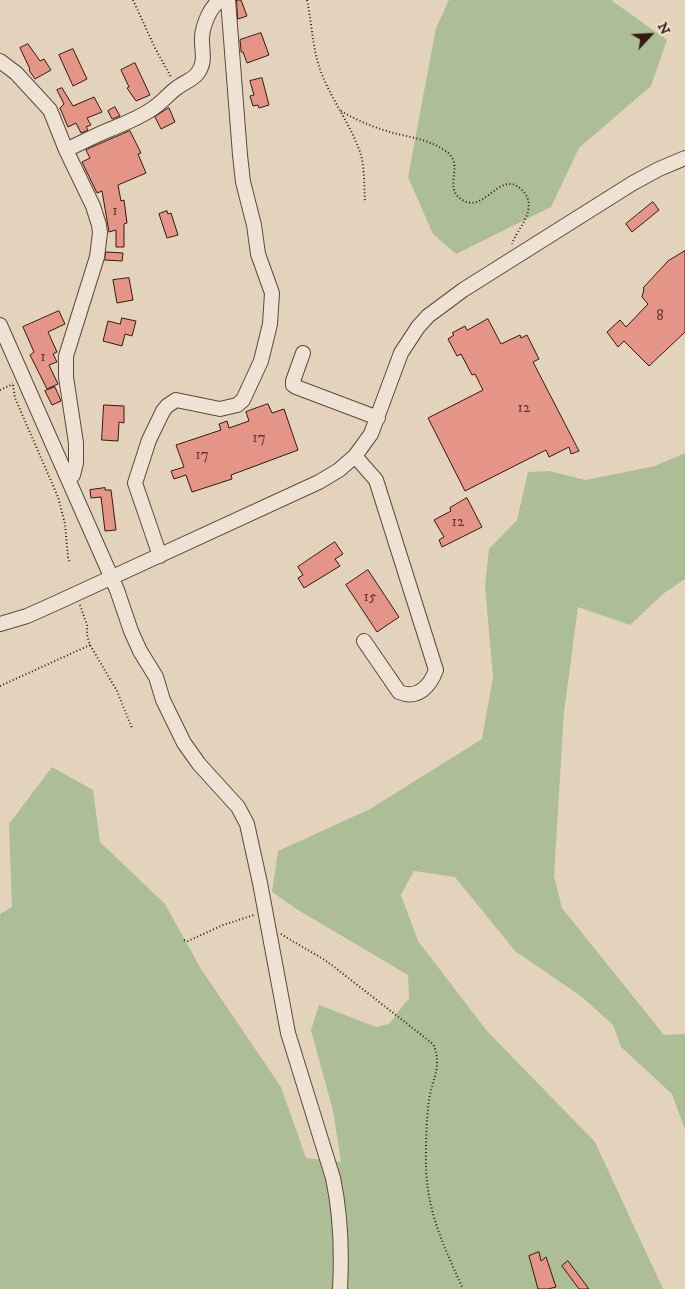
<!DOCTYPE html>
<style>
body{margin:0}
#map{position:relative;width:685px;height:1289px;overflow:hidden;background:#e3d3bc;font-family:"IM FELL DW Pica",serif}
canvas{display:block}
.north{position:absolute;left:625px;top:10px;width:50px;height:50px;-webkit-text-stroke:4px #ede2d3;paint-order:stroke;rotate:65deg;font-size:14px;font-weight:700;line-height:20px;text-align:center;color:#341a0e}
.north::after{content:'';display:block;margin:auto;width:18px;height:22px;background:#341a0e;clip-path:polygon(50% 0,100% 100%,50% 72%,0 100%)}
</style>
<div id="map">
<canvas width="685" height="1289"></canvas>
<div class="north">N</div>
</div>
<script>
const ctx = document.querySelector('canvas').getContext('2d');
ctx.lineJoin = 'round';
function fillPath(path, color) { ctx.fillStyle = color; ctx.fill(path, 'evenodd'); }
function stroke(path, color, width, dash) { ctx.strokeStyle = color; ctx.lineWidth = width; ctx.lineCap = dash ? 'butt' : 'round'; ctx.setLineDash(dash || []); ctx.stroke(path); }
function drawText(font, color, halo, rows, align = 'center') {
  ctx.font = font + ' "IM FELL DW Pica",serif'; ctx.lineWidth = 4; ctx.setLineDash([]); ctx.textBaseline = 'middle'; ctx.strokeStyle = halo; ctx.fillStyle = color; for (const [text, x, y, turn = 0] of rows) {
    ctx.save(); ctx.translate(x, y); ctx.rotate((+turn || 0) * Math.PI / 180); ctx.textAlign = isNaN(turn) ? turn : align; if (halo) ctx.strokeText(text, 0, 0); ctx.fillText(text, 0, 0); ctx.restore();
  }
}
fillPath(new Path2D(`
 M 449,0 L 611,0 L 667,40 L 651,86 L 579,148 L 551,207 L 456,254 L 433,234 L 408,177 L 436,28 Z
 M 685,453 L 685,579 L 663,594 L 630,625 L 578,607 L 564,712 L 554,876 L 562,908 L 664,1035 L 685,1034 L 685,1130 L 672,1094 L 621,1047 L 613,1025 L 582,997 L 515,951 L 455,877 L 414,871 L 401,895 L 418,941 L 487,1031 L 595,1142 L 663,1289 L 0,1289 L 0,914 L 12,907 L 9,824 L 52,767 L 93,790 L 100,842 L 165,904 L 201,969 L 281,1087 L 306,1158 L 341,1162 L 333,1111 L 311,1030 L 319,1005 L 376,1027 L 389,1024 L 409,998 L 408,975 L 298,910 L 272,892 L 278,851 L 370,809 L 482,739 L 493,677 L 485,586 L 489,549 L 517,520 L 528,472 L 549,471 L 586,480 L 655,466 Z`), '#adbe96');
const building = new Path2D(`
 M 237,0 L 241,0 L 247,16 L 238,19 Z
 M 261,33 L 269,55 L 247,63 L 243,52 L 241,52 L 241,50 L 240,40 Z
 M 28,44 L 40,61 L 44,59 L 51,70 L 35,79 L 29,70 L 30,69 L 20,48 Z
 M 73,49 L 87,79 L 73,86 L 59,55 Z
 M 135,63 L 150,95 L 136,101 L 127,88 L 129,87 L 121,70 Z
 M 262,78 L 269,105 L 259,108 L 258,105 L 253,106 L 250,96 L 254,95 L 250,81 Z
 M 62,88 L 73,106 L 94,97 L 102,112 L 87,118 L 91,125 L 86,127 L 88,130 L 81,133 L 76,123 L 68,127 L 60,108 L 64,104 L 57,90 Z
 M 115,107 L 120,116 L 112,119 L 108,111 Z
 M 169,108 L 175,122 L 161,129 L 155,117 Z
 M 130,131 L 141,153 L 138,154 L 146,173 L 118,185 L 121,201 L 124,200 L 127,223 L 124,224 L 124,247 L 116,247 L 116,230 L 109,232 L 102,191 L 97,193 L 82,162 L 90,158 L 86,150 Z
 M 653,202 L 659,210 L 632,232 L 626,224 Z
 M 167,211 L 168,214 L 171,213 L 178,235 L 167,238 L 159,214 Z
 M 685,251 L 685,332 L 649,366 L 624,341 L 618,347 L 607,332 L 620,320 L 626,327 L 648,304 L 642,297 L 644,289 L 643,288 L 668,261 Z
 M 106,252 L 123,253 L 122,261 L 105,260 Z
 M 129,278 L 133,300 L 117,303 L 113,280 Z
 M 59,311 L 65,324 L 48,332 L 57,352 L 53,354 L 57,362 L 49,365 L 58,384 L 47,389 L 30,355 L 34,352 L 23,327 Z
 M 122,318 L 136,321 L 132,336 L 125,334 L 122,346 L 103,341 L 108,321 L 120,324 Z
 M 488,319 L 501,344 L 520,335 L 521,338 L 527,335 L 539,359 L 533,362 L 579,451 L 571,454 L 569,447 L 549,457 L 546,450 L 465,491 L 428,418 L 483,390 L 475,374 L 472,375 L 461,354 L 457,356 L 448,339 L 454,335 L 452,333 L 465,326 L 467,330 Z
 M 55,387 L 61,401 L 52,405 L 45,391 Z
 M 268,404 L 272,413 L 284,409 L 298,450 L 231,475 L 232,479 L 192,492 L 186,475 L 174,479 L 171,471 L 184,467 L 176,445 L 221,430 L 219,424 L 227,421 L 229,428 L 249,421 L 246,412 Z
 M 104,405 L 124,406 L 124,423 L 119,422 L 118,441 L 102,440 Z
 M 105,488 L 105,490 L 111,490 L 116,530 L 105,531 L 101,497 L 91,498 L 90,490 Z
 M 467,498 L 482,527 L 442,547 L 439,540 L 444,537 L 434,520 L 451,511 L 450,508 Z
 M 335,542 L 343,554 L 335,559 L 340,566 L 304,588 L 298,578 L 303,575 L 298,567 Z
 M 368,570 L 399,617 L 377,632 L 346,585 Z
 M 539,1252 L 541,1261 L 546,1257 L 556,1287 L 548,1289 L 538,1289 L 529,1256 Z
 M 568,1261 L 589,1289 L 579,1289 L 562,1266 Z`);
fillPath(building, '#e59587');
stroke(building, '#341a0e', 1);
const minor = new Path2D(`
 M 0,61 L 16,73 L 50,110 L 66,150 L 93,206 L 99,225 L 100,233 L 97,257 L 66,356 L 66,377 L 76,443 L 76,463 L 73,475 L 68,479
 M 66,150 C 81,143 96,135 111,129 C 126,123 139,118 152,109 C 162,103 169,93 178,87 C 185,82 192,80 197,74 C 207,62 201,49 202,37 C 203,25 210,6 221,0
 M 0,325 L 117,590 L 131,631 L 140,651 L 156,677 L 163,700 L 184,743 L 199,764 L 238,807 L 247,824 L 260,883 L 288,1033 L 333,1178 C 341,1215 342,1251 340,1289
 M 303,353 L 293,381 L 293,385 L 296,387 L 378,418
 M 355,456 L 376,480 L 436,670 C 430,686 418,700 399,692 L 364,641
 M 160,556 L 135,483 L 149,440 L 163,411 L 167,406 L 176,400 L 220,409 L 237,405 L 243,400 L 261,361 L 270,324 L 272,293 L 258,254 L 254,225 L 243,182 L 240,155 L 228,0
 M 0,624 L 27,616 L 56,603 L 319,482 L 339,470 L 355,456 L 371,434 L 401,353 L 418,327 L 428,316 L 463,290 L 633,183 L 659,169 L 685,158`);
stroke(minor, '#60483a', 16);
stroke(new Path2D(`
 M 133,0 L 155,48 L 171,77
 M 307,0 C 312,23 312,46 320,69 C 330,98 350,123 360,152 C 365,168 364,186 365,202
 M 341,111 C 356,120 373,127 390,132 C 408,137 428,139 444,150 C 467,164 442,186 461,199 C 484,216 499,169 521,189 C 541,208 517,228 512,244
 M 13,385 L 15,398 L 58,497 L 65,524 L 68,557 L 70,563
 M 0,390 L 13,384
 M 80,605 L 87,625 L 87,635 L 90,645 L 117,691 L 132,728
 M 0,686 L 90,645
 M 281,934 C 298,945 317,954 333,966 L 433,1044 C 443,1066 432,1079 429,1100 C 427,1116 426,1133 426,1150 C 424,1206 441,1240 463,1289
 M 184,940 L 188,941 L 223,925 L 254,915`), '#341a0e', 2, [1, 2.5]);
stroke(minor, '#ede2d3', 14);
drawText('15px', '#60392c', null, [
 ["1",115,212],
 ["8",660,317],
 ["1",43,358],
 ["12",524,409],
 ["17",259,439],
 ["17",202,456],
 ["12",458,523],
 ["15",370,598]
]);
</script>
